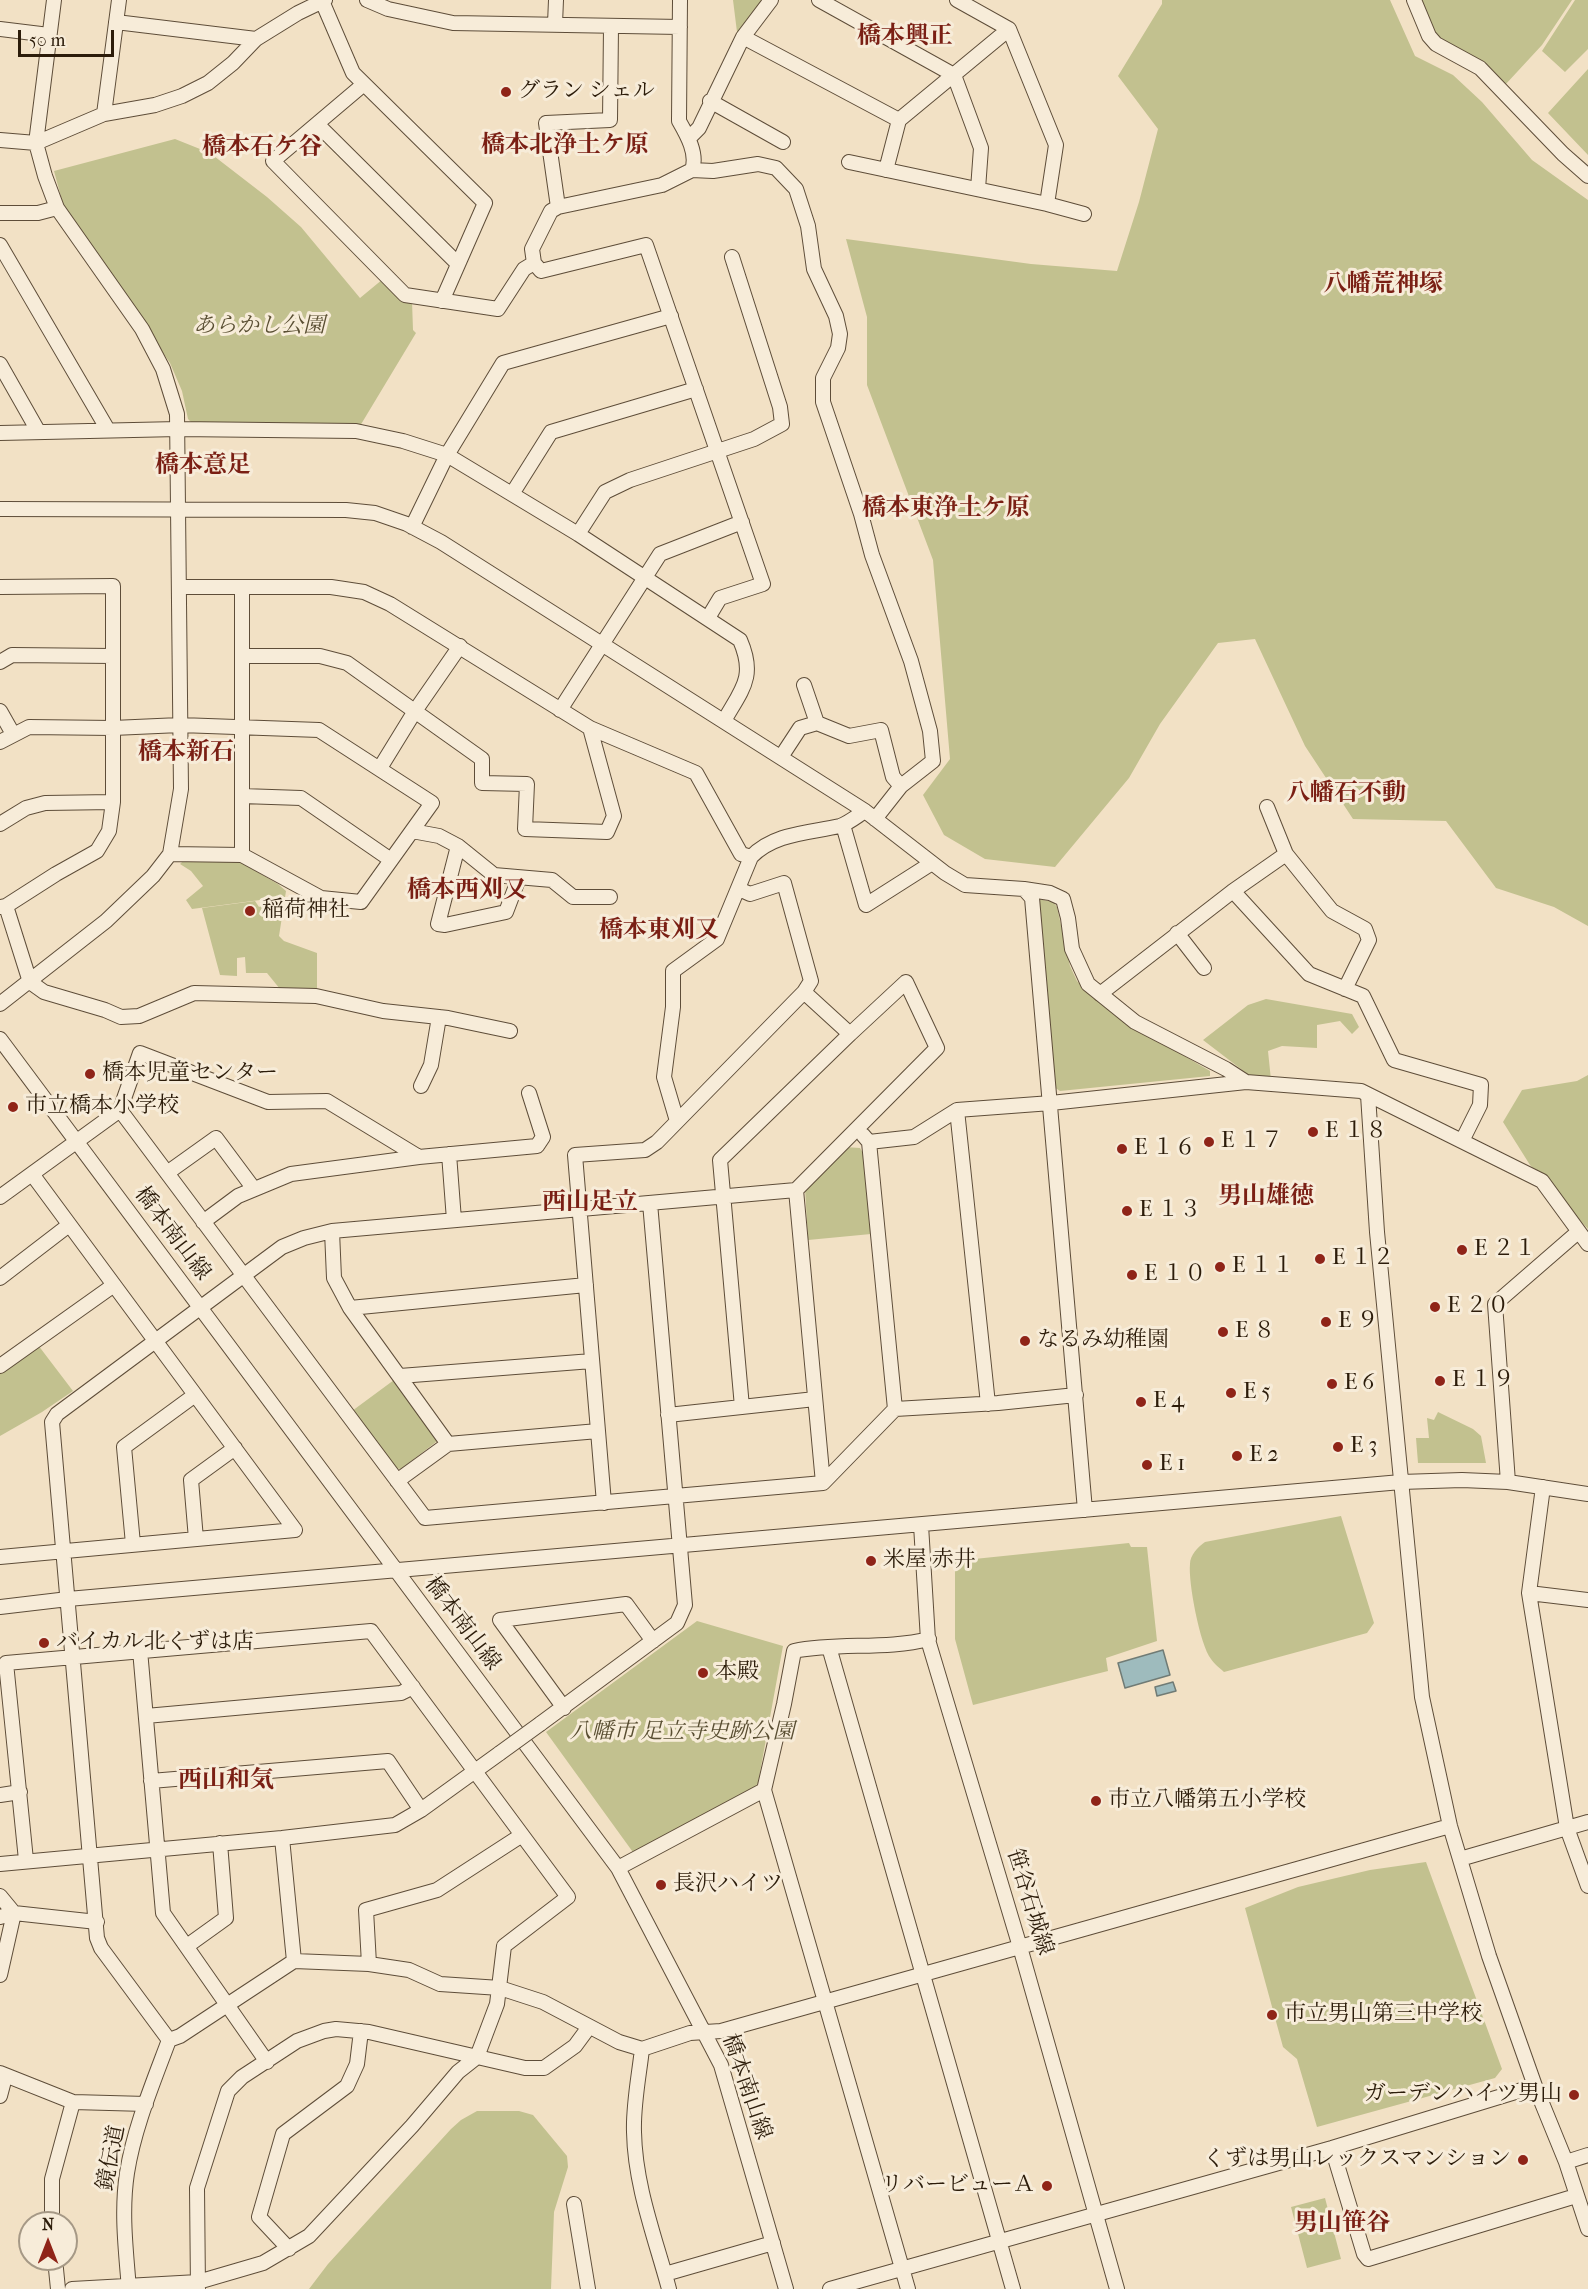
<!DOCTYPE html>
<meta charset="utf-8">
<style>
body{margin:0}
#map{position:relative;width:1588px;height:2289px;overflow:hidden;background:#f2e1c5;font-family:"IM FELL French Canon",serif}
canvas{display:block}
.north{position:absolute;left:18px;top:2211px;width:60px;height:60px;box-sizing:border-box;background:#f7ecd9;border:2px solid #a69986;border-radius:50%;rotate:0deg;font-size:16px;font-weight:700;line-height:24px;text-align:center;color:#2c1c0a}
.north::after{content:'';display:block;margin:auto;width:21px;height:27px;background:#8f2418;clip-path:polygon(50% 0,100% 100%,50% 72%,0 100%)}
.scale{position:absolute;left:18px;top:30px;width:96px;height:27px;box-sizing:border-box;border:3px solid #2c1c0a;border-top:0;padding-left:8px;font-size:18px;line-height:21px;white-space:nowrap;color:#2c1c0a;-webkit-text-stroke:4px #f7ecd9;paint-order:stroke}
</style>
<div id="map">
<canvas width="1588" height="2289"></canvas>
<div class="north">N</div>
<div class="scale">50 m</div>
</div>
<script>
const ctx = document.querySelector('canvas').getContext('2d');
ctx.lineJoin = 'round';
function fillPath(path, color) { ctx.fillStyle = color; ctx.fill(path, 'evenodd'); }
function stroke(path, color, width, dash) { ctx.strokeStyle = color; ctx.lineWidth = width; ctx.lineCap = dash ? 'butt' : 'round'; ctx.setLineDash(dash || []); ctx.stroke(path); }
function drawText(font, color, halo, rows, align = 'center') {
  ctx.font = font + ' "IM FELL French Canon","Noto Serif JP",serif'; ctx.lineWidth = 6; ctx.setLineDash([]); ctx.textBaseline = 'middle'; ctx.strokeStyle = halo; ctx.fillStyle = color; for (const [text, x, y, turn = 0] of rows) {
    ctx.save(); ctx.translate(x, y); ctx.rotate((+turn || 0) * Math.PI / 180); ctx.textAlign = isNaN(turn) ? turn : align; if (halo) ctx.strokeText(text, 0, 0); ctx.fillText(text, 0, 0); ctx.restore();
  }
}
fillPath(new Path2D(`
 M 733,0 L 765,0 L 738,40 Z
 M 1162,0 L 1390,0 L 1415,56 L 1453,75 L 1482,102 L 1532,160 L 1588,200 L 1588,926 L 1554,907 L 1496,888 L 1446,821 L 1353,819 L 1305,746 L 1255,639 L 1218,643 L 1160,724 L 1129,778 L 1055,867 L 985,859 L 944,835 L 923,795 L 950,759 L 933,560 L 867,385 L 867,317 L 846,239 L 1031,264 L 1117,271 L 1139,202 L 1158,129 L 1118,76 L 1162,4 Z
 M 1421,0 L 1572,0 L 1542,45 L 1505,85 L 1485,65 L 1439,37 L 1434,31 Z
 M 1575,0 L 1588,0 L 1588,49 L 1565,72 L 1542,51 Z
 M 1588,69 L 1588,155 L 1548,113 Z
 M 175,139 L 210,153 L 267,197 L 301,227 L 360,298 L 383,279 L 412,301 L 413,330 L 416,333 L 360,426 L 193,424 L 188,419 L 182,391 L 170,363 L 64,208 L 54,171 Z
 M 183,861 L 240,862 L 278,884 L 286,891 L 279,936 L 284,941 L 317,953 L 317,989 L 280,989 L 267,973 L 246,973 L 245,957 L 237,958 L 237,976 L 220,975 L 202,908 L 255,901 L 259,907 L 261,906 L 260,900 L 192,909 L 186,900 L 203,886 L 191,871 L 180,864 Z
 M 1038,899 L 1053,902 L 1057,907 L 1070,966 L 1077,981 L 1114,1015 L 1210,1071 L 1210,1076 L 1060,1091 L 1054,1087 Z
 M 1266,999 L 1352,1014 L 1359,1027 L 1352,1034 L 1340,1021 L 1317,1025 L 1317,1048 L 1282,1046 L 1268,1051 L 1271,1080 L 1250,1076 L 1203,1040 L 1248,1005 Z
 M 1588,1075 L 1588,1229 L 1530,1165 L 1503,1122 L 1522,1090 L 1577,1081 Z
 M 845,1147 L 860,1148 L 864,1155 L 871,1234 L 808,1240 L 805,1188 Z
 M 38,1345 L 73,1391 L 42,1412 L 0,1436 L 0,1373 Z
 M 394,1380 L 437,1436 L 436,1442 L 401,1469 L 393,1468 L 352,1411 Z
 M 1438,1412 L 1473,1429 L 1481,1436 L 1486,1463 L 1418,1463 L 1416,1438 L 1429,1438 L 1427,1418 L 1434,1420 Z
 M 1341,1516 L 1374,1623 L 1367,1633 L 1224,1672 C 1220,1668 1214,1664 1211,1659 C 1200,1645 1188,1582 1190,1564 C 1190,1555 1198,1547 1205,1542 Z
 M 1129,1543 L 1131,1547 L 1147,1547 L 1157,1641 L 1106,1658 L 1108,1671 L 973,1705 L 955,1639 L 955,1561 Z
 M 697,1621 L 783,1646 L 758,1783 L 754,1788 L 635,1855 L 546,1732 Z
 M 1426,1862 L 1502,2069 L 1495,2078 L 1317,2127 L 1297,2059 L 1283,2047 L 1245,1908 L 1298,1887 L 1370,1870 Z
 M 477,2111 L 519,2111 L 533,2115 L 567,2156 L 568,2167 L 554,2212 L 551,2289 L 309,2289 L 328,2264 L 451,2129 L 461,2120 Z
 M 1325,2198 L 1341,2259 L 1307,2268 L 1291,2207 Z`), '#c2c18f');
const water = new Path2D(`
 M 1163,1650 L 1170,1675 L 1125,1688 L 1118,1663 Z
 M 1173,1682 L 1176,1691 L 1157,1696 L 1155,1687 Z`);
fillPath(water, '#9ebbbd');
stroke(water, '#707b75', 1.5);
const minor = new Path2D(`
 M 367,0 L 388,9 L 453,23 L 680,27
 M 680,0 L 679,121 C 687,135 698,154 692,170 L 662,185 L 558,207 L 551,211 L 532,249 L 534,263 L 541,271 L 646,245 L 763,584 L 720,598 L 708,618
 M 819,0 L 954,75 L 981,148 L 978,189
 M 957,0 L 1009,29 L 1056,145 L 1047,204
 M 1414,0 L 1429,36 L 1436,44 L 1480,68 L 1563,154 L 1588,176
 M 322,1 L 353,73 L 485,203 L 442,301
 M 116,22 L 256,39
 M 555,24 L 556,0
 M 0,29 L 49,35
 M 743,37 L 899,120 L 886,170
 M 364,84 L 273,161 L 405,295 L 498,309 L 524,269 L 534,263
 M 710,101 L 783,142
 M 104,114 L 119,0
 M 899,120 L 1009,29
 M 317,124 L 458,264
 M 689,138 L 699,128 L 743,37 L 771,0
 M 0,140 L 36,143 L 104,114 L 155,105 L 182,96 L 208,83 L 233,63 L 256,39 L 298,13 L 325,0
 M 849,162 L 1047,204 L 1084,214
 M 692,170 L 713,171 L 758,164 L 776,168 L 796,189 L 808,226 L 814,269 L 836,316 L 840,334 L 838,348 L 823,378 L 823,402 L 861,514 L 872,555 L 911,661 L 930,731 L 933,761 L 901,786 L 875,819
 M 558,207 L 546,123 L 610,120 L 611,27
 M 0,213 L 38,213 L 57,208
 M 0,245 L 108,430
 M 0,364 L 38,431
 M 0,433 L 178,429 L 356,431 L 403,441 L 447,455 L 578,534 L 740,640 C 756,677 742,689 724,721
 M 512,494 L 551,432 L 696,389
 M 0,509 L 346,510 L 375,513 L 407,524 L 441,542 L 865,811 L 945,873 L 965,885 L 1024,889 L 1032,898 L 1085,1510
 M 412,527 L 447,455 L 503,363 L 671,316
 M 578,534 L 605,492 L 630,480 L 754,439 L 782,424 L 780,407 L 732,257
 M 0,587 L 113,586 L 113,802 L 109,831 L 97,851 L 56,874 L 6,906 L 0,907
 M 179,587 L 331,587 L 364,592 L 390,604 L 590,728 L 696,773 L 741,854 L 751,857
 M 242,587 L 242,855
 M 242,656 L 320,656 L 347,663 L 482,759 L 482,783 L 527,784 L 525,829 L 607,832 L 614,816 L 590,728
 M 0,662 L 12,655 L 113,656
 M 804,685 L 817,723
 M 560,710 L 660,554 L 742,522
 M 0,711 L 13,734
 M 0,742 L 29,727 L 113,728 L 180,725 L 319,730 L 432,803 L 361,902 L 321,898 L 242,855 L 170,854
 M 781,757 L 800,728 L 817,723 L 849,736 L 881,730 L 893,777 L 901,786
 M 380,768 L 415,711 L 460,646
 M 242,796 L 301,798 L 391,860
 M 1267,807 L 1286,854 L 1332,911 L 1365,929 L 1369,940 L 1345,989
 M 0,824 L 26,808 L 45,803 L 113,802
 M 843,825 L 866,905 L 932,863
 M 412,831 L 439,836 L 458,846 L 494,875 L 552,880 L 573,897 L 610,897
 M 458,846 L 438,924 L 445,925 L 506,912 L 519,878
 M 739,889 L 750,894 L 784,883 L 811,981 L 804,992
 M 1024,889 L 1050,893 L 1063,899 L 1068,918 L 1072,949 L 1088,984 L 1135,1022 L 1226,1069 L 1246,1082
 M 1233,891 L 1309,974 L 1363,996 L 1394,1060 L 1481,1085 L 1480,1105 L 1462,1141
 M 6,906 L 30,982 L 44,992 L 105,1010 L 121,1017 L 139,1016 L 194,993 L 316,996 L 383,1011 L 448,1018 L 510,1031
 M 1177,933 L 1204,968
 M 1100,994 L 1233,891 L 1286,854
 M 0,1004 L 106,921 L 153,876 L 170,854 L 181,789 L 177,414 L 163,369 L 142,329 L 57,208 L 45,176 L 36,143 L 54,0
 M 0,1039 L 618,1868 L 721,2065 L 786,2289
 M 421,1086 L 431,1065 L 439,1017
 M 1368,1095 L 1377,1232 L 1422,1697 L 1450,1826 L 1489,1956 L 1535,2086 L 1566,2162 L 1588,2229
 M 120,1110 L 425,1518 L 823,1483 L 895,1409 L 998,1403 L 1076,1395
 M 957,1110 L 988,1404
 M 677,1121 L 664,1077 L 673,1007 L 673,971 L 717,939 L 751,857 C 774,833 809,833 840,826 C 849,823 857,816 865,811
 M 863,1135 L 869,1142 L 895,1409
 M 869,1142 L 914,1137 L 957,1110 L 1051,1103 L 1246,1082 L 1361,1091 L 1542,1181 L 1588,1244
 M 449,1154 L 454,1220
 M 167,1173 L 216,1138 L 254,1189
 M 32,1174 L 295,1530
 M 796,1190 L 823,1483
 M 0,1197 L 120,1110 L 140,1053 L 268,1102 L 327,1101 L 419,1157 L 537,1146 L 543,1137 L 529,1093
 M 203,1222 L 238,1196 L 291,1174 L 419,1157
 M 332,1231 L 334,1278 L 350,1308 L 448,1444 L 598,1431
 M 0,1278 L 69,1225
 M 350,1308 L 586,1285
 M 0,1366 L 114,1285
 M 400,1376 L 592,1361
 M 742,1407 L 720,1160 L 850,1034
 M 668,1415 L 815,1399
 M 397,1481 L 448,1444
 M 1508,1482 L 1495,1304 L 1578,1232
 M 1543,1487 L 1529,1593 L 1567,1828 L 1588,1886
 M 921,1525 L 928,1640 L 1020,1947 L 1117,2289
 M 196,1539 L 191,1480 L 235,1448
 M 133,1544 L 124,1447 L 195,1395
 M 0,1557 L 295,1530
 M 1529,1593 L 1588,1600
 M 0,1607 L 68,1599 L 1401,1482 L 1462,1480 L 1508,1482 L 1588,1494
 M 829,1647 L 1013,2289
 M 140,1650 L 163,1913 L 267,2062
 M 564,1708 L 500,1620 L 626,1604 L 653,1641
 M 146,1716 L 401,1693 L 413,1687
 M 540,1724 L 677,1623 L 685,1605 L 650,1203
 M 151,1781 L 388,1761 L 421,1810
 M 0,1795 L 20,1792
 M 282,1838 L 294,1961
 M 1460,1859 L 1588,1822
 M 26,1860 L 6,1663 L 371,1631 L 568,1897 L 504,1946 L 497,2004 L 477,2057 L 458,2072 L 412,2126 L 309,2236 L 263,2263 L 198,2282 L 72,2289
 M 0,1864 L 282,1838 L 395,1825 L 421,1810 L 500,1753
 M 618,1868 L 764,1790
 M 0,1896 L 14,1913 L 0,1975
 M 0,1917 L 14,1913 L 97,1922
 M 187,1946 L 226,1918 L 220,1843
 M 369,1964 L 366,1910 L 437,1890 L 522,1835
 M 169,2040 L 101,1948 L 97,1938 L 52,1422 L 57,1414 L 282,1247 L 304,1238 L 332,1231 L 796,1190 L 937,1048 L 906,982 L 850,1034 L 804,992 L 657,1142 L 645,1150 L 575,1155 L 604,1503
 M 169,2040 L 180,2036 L 294,1961 L 369,1964 L 409,1970 L 440,1984 L 500,1988 L 543,2002 L 619,2042 L 642,2049 L 690,2033 L 721,2031 L 1450,1826
 M 642,2049 C 639,2076 633,2105 634,2132 C 635,2186 655,2237 669,2289
 M 0,2073 L 73,2102 L 146,2104
 M 0,2096 L 5,2077
 M 1332,2148 L 1364,2254 L 1368,2259 L 1576,2196
 M 1566,2162 L 1588,2155
 M 574,2204 L 588,2289
 M 52,2223 L 52,2179 L 73,2102
 M 289,2249 L 259,2217 L 283,2134 L 347,2086 L 357,2064 L 361,2031
 M 55,2259 L 58,2289
 M 665,2274 L 773,2243
 M 129,2289 C 126,2251 121,2212 127,2173 C 134,2128 153,2083 169,2040
 M 198,2289 L 197,2188 L 228,2091 L 242,2077 L 297,2041 L 324,2031 L 336,2029 L 369,2032 L 525,2068 L 544,2068 L 575,2046 L 589,2027
 M 830,2289 L 1332,2148 L 1535,2086
 M 908,2289 L 764,1790 L 784,1704 L 794,1651 C 838,1642 885,1650 929,1639`);
stroke(minor, '#5e4d39', 16);
stroke(minor, '#f7ecd9', 14);
const minorBridge = new Path2D(`
 M 500,1753 L 540,1724`);
stroke(minorBridge, '#5e4d39', 16, []);
stroke(minorBridge, '#f7ecd9', 14);
for (const [x, y, r, color] of [
 [506,92,6,"#8f2418"],
 [250,911,6,"#8f2418"],
 [90,1074,6,"#8f2418"],
 [13,1107,6,"#8f2418"],
 [1313,1132,6,"#8f2418"],
 [1209,1142,6,"#8f2418"],
 [1122,1149,6,"#8f2418"],
 [1127,1211,6,"#8f2418"],
 [1462,1250,6,"#8f2418"],
 [1320,1259,6,"#8f2418"],
 [1220,1267,6,"#8f2418"],
 [1132,1275,6,"#8f2418"],
 [1435,1307,6,"#8f2418"],
 [1326,1322,6,"#8f2418"],
 [1223,1332,6,"#8f2418"],
 [1025,1341,6,"#8f2418"],
 [1440,1381,6,"#8f2418"],
 [1332,1384,6,"#8f2418"],
 [1231,1393,6,"#8f2418"],
 [1141,1402,6,"#8f2418"],
 [1338,1447,6,"#8f2418"],
 [1237,1456,6,"#8f2418"],
 [1147,1465,6,"#8f2418"],
 [871,1561,6,"#8f2418"],
 [44,1643,6,"#8f2418"],
 [703,1673,6,"#8f2418"],
 [1096,1801,6,"#8f2418"],
 [661,1885,6,"#8f2418"],
 [1272,2015,6,"#8f2418"],
 [1574,2095,6,"#8f2418"],
 [1523,2160,6,"#8f2418"],
 [1047,2186,6,"#8f2418"]
]) { const dot = new Path2D(); dot.arc(x, y, r, 0, 2 * Math.PI); ctx.fillStyle = color; ctx.fill(dot); stroke(dot, '#f7ecd9', 2); }
drawText('22px', '#2c1c0a', '#f7ecd9', [
 ["グラン シェル",518,92],
 ["稲荷神社",262,911],
 ["橋本児童センター",102,1074],
 ["市立橋本小学校",25,1107],
 ["E １８",1325,1132],
 ["E １７",1221,1142],
 ["E １６",1134,1149],
 ["E １３",1139,1211],
 ["E ２１",1474,1250],
 ["E １２",1332,1259],
 ["E １１",1232,1267],
 ["E １０",1144,1275],
 ["E ２０",1447,1307],
 ["E ９",1338,1322],
 ["E ８",1235,1332],
 ["なるみ幼稚園",1037,1341],
 ["E １９",1452,1381],
 ["E 6",1344,1384],
 ["E 5",1243,1393],
 ["E 4",1153,1402],
 ["E 3",1350,1447],
 ["E 2",1249,1456],
 ["E 1",1159,1465],
 ["米屋 赤井",883,1561],
 ["バイカル北くずは店",56,1643],
 ["本殿",715,1673],
 ["市立八幡第五小学校",1108,1801],
 ["長沢ハイツ",673,1885],
 ["市立男山第三中学校",1284,2015],
 ["ガーデンハイツ男山",1562,2095,"right"],
 ["くずは男山レックスマンション",1511,2160,"right"],
 ["リバービューＡ",1035,2186,"right"]
], 'left');
drawText('italic 22px', '#594e32', '#f7ecd9', [
 ["あらかし公園",259,327],
 ["八幡市 足立寺史跡公園",682,1733]
]);
drawText('22px', '#2c1c0a', '#f7ecd9', [
 ["橋本南山線",172,1234,53],
 ["橋本南山線",462,1624,53],
 ["笹谷石城線",1029,1902,73],
 ["橋本南山線",746,2087,71],
 ["鏡伝道",112,2158,-79]
]);
drawText('bold 24px', '#7a1f14', '#f7ecd9', [
 ["橋本興正",905,37],
 ["橋本北浄土ケ原",565,146],
 ["橋本石ケ谷",262,148],
 ["八幡荒神塚",1383,285],
 ["橋本意足",203,466],
 ["橋本東浄土ケ原",946,509],
 ["橋本新石",186,753],
 ["八幡石不動",1346,794],
 ["橋本西刈又",467,891],
 ["橋本東刈又",659,931],
 ["男山雄徳",1266,1197],
 ["西山足立",590,1203],
 ["西山和気",226,1781],
 ["男山笹谷",1342,2224]
]);
</script>
